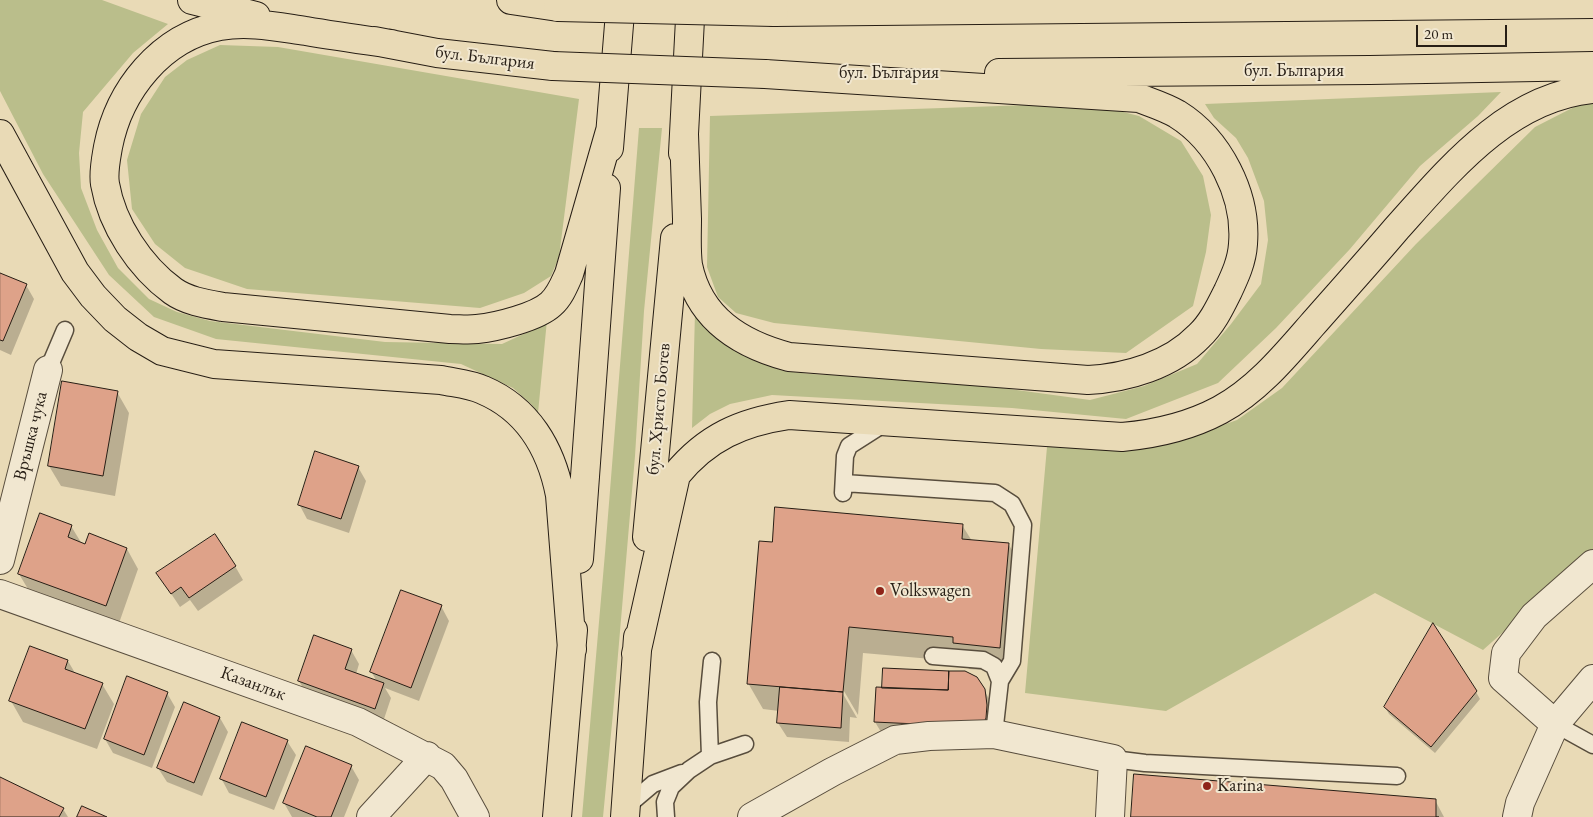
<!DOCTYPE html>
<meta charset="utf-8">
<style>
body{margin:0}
#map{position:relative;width:1593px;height:817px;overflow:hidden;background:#e9dab6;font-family:"EB Garamond",serif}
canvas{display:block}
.scale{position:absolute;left:1416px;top:25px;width:91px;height:22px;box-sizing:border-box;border:2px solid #271e15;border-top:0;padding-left:6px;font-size:15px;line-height:18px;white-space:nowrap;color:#271e15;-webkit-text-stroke:4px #f1e7d0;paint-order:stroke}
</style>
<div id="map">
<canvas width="1593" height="817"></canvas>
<div class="scale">20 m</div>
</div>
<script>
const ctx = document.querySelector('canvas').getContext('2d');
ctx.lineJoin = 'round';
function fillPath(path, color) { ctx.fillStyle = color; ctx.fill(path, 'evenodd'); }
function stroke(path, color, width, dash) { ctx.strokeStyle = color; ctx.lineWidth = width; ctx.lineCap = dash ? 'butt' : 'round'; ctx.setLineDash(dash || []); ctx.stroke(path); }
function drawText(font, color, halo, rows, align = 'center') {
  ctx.font = font + ' "EB Garamond",serif'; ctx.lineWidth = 4; ctx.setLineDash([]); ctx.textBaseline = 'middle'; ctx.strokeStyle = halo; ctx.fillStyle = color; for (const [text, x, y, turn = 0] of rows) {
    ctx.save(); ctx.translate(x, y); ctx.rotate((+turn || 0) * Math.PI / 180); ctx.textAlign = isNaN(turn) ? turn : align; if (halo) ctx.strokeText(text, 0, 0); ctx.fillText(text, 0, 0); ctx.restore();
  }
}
fillPath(new Path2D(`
 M 0,0 L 102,0 L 168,24 L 133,53 L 83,112 L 79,153 L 81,188 L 97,230 L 118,268 L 149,299 L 177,312 L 210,321 L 385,342 L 502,344 L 528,332 L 547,320 L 538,413 L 531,404 L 513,388 L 461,364 L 216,339 L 154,317 L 109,275 L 43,174 L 0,91 Z
 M 220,45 L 278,47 L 579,99 L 559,257 L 551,276 L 524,293 L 480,308 L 247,289 L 185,268 L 155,244 L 132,209 L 127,160 L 141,114 L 165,77 L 187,60 Z
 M 1501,92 L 1478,116 L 1420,166 L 1350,249 L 1276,328 L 1218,383 L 1126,419 L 1012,408 L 772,395 L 730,404 L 710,414 L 692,428 L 695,312 L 705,327 L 752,359 L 783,371 L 811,374 L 958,382 L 1090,400 L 1144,386 L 1197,364 L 1231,324 L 1261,284 L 1268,240 L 1264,201 L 1248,158 L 1236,138 L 1214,118 L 1205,104 Z
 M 1593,102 L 1593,552 L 1483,650 L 1375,593 L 1166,711 L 1025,693 L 1047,447 L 1121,449 L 1189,437 L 1237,420 L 1282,388 L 1416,244 L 1535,127 L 1582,103 Z
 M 1087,103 L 1139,116 L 1181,141 L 1203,176 L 1211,215 L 1206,252 L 1193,306 L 1126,353 L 1041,349 L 774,323 L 736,313 L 718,297 L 707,267 L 710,116 Z
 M 639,128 L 662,128 L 644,311 L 635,456 L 613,713 L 603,817 L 582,817 L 605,553 Z`), '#babe8b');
fillPath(new Path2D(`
 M 0,274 L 26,285 L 34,299 L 11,355 L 0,350 Z
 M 117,392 L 129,413 L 115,496 L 61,486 L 49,466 Z
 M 358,467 L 366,481 L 349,533 L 307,519 L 299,504 Z
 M 962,525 L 972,541 L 1009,545 L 1024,571 L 1015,673 L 969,669 L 965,662 L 863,653 L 858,715 L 841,686 L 839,687 L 857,718 L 850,717 L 849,742 L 787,737 L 778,723 L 779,711 L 763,709 L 748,683 L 773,543 Z
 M 71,526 L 82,544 L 127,549 L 138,569 L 118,626 L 31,594 L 19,574 Z
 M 235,566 L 243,580 L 198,611 L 190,600 L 180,607 L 158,574 Z
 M 441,606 L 449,621 L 419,701 L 385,688 L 391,698 L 383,722 L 307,695 L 299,681 L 351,650 L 359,664 L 356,674 L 377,682 L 371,671 Z
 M 68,661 L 75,673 L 102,684 L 114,704 L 97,749 L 23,722 L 11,701 Z
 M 883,688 L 984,690 L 996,711 L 998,727 L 887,742 L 875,722 Z
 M 1476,692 L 1480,699 L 1435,753 L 1389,714 L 1385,707 Z
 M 167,693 L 175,707 L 152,768 L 113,753 L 105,739 Z
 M 220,718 L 228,732 L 202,796 L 167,782 L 158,768 Z
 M 287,741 L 296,755 L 274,810 L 229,793 L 221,778 Z
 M 351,766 L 359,780 L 344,817 L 292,817 L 284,803 Z
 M 0,778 L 63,809 L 68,817 L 0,817 Z
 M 1435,800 L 1444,817 L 1132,817 Z`), '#0003');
const building = new Path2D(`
 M 0,273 L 27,284 L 3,341 L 0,340 Z
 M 62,381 L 118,391 L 103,476 L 48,466 Z
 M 315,451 L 359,466 L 341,519 L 298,505 Z
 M 775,507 L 963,524 L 962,539 L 1009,543 L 1000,648 L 953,643 L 953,637 L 849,627 L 843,692 L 747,684 L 759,541 L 772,542 Z
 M 40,513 L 72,525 L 68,537 L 85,544 L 89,533 L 127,548 L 106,606 L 18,574 Z
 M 215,534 L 236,566 L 189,598 L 181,587 L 171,594 L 156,573 Z
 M 401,590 L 442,605 L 411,688 L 370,672 Z
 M 1433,623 L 1477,691 L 1431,747 L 1384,707 Z
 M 314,635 L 352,649 L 345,669 L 384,683 L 375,709 L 298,681 Z
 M 30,646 L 68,660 L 65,669 L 103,683 L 85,729 L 9,701 Z
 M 883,668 L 949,671 L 948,690 L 882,688 Z
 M 949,671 L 965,671 L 977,677 L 985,689 L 987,705 L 986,718 L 982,727 L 874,722 L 876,687 L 948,690 Z
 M 127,676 L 168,692 L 144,755 L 104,739 Z
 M 780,687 L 843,692 L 841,728 L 777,723 Z
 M 184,702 L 220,717 L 194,783 L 157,768 Z
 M 242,722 L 288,740 L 266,797 L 220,779 Z
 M 306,746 L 352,765 L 331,817 L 317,817 L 283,803 Z
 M 1134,774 L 1436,799 L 1436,817 L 1439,817 L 1131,817 Z
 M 0,777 L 64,808 L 59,817 L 0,817 Z
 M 82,806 L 107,817 L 77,817 Z`);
fillPath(building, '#dea289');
stroke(building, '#271e15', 1);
const lane = new Path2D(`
 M 48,370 L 65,330
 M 844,483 L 995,493 L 1012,504 L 1023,525 L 1012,661 L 1000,681
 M 843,493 L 845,456 L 849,446 L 885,423
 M 933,656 L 983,660 L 994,666 L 1000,681 L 994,734
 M 1555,724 L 1593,745
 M 710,756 L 708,702 L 712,661
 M 1113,759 L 1145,763 L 1397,776
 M 629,808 L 627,806 L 653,784 L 682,773
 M 666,817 L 665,802 L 671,787 L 689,770 L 710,756 L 745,744`);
const street = new Path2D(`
 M 0,560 L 48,370
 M 0,594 L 358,722 L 443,766 L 454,779 L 475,817
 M 1555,724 L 1593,679
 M 371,817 L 427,756
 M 752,817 L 832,772 L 895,740 L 929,736 L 994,734 L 1113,759 L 1110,817
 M 1517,817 L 1520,803 L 1555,724 L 1503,678 L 1506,653 L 1534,616 L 1593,564`);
const highway = new Path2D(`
 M 192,0 L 256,16
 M 511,0 L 558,7
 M 774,12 L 1593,4
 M 374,41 L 437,53 L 553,66
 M 392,44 C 364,40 335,36 306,31 C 277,27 249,21 220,26 C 161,37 119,90 108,147 C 106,159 103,172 105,184 C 112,225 140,267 173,291 C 187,301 206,304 223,307 L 450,329 C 459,329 468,330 477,329 C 497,327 537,317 551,304 C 560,296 564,285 569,274 L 610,131
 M 999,73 L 1370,70 L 1593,66
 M 0,134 L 75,272 L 93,296 L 115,319 L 138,337 L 162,351 L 214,364 L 441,380 C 455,383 470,384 483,390 C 528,409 551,449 560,495 L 572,649
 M 684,134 C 685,162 686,190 687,219 C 687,233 686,250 688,265 C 699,319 740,344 789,357 L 1088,380 C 1127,378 1171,365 1199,336 C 1212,324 1220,307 1228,291 C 1235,276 1242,261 1243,244 C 1247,195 1219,140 1177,114 C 1165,107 1152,103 1139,98 L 765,74
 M 609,148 L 621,0
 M 683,153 L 691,0
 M 647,537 L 675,238
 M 579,559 L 606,188
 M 636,654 L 676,475 C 707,437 742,422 789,415 L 1122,437 C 1156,434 1190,426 1220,410 C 1257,390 1285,356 1312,325 C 1340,293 1369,261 1397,228 C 1450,169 1508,97 1593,89
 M 557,817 L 573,630
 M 625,817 L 638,637`);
stroke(lane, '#584d3d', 19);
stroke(street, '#584d3d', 30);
stroke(highway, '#271e15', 30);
stroke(lane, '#f1e7d0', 16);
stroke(street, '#f1e7d0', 28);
stroke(highway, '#e9dab6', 28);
const highwayBridge = new Path2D(`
 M 558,7 L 774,12
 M 553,66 L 765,74`);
stroke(highwayBridge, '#271e15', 30, []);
stroke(highwayBridge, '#e9dab6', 28);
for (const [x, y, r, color] of [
 [880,591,5,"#8f2418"],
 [1207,786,5,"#8f2418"]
]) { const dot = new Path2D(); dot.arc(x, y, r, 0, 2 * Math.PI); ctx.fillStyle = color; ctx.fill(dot); stroke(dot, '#f1e7d0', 2); }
drawText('18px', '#271e15', '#f1e7d0', [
 ["бул. България",485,58,7],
 ["бул. България",1294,71],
 ["бул. България",889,73],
 ["бул. Христо Ботев",659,409,-85],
 ["Връшка чука",31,436,-76],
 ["Казанлък",253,684,20]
]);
drawText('18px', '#271e15', '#f1e7d0', [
 ["Volkswagen",890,591],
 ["Karina",1217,786]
], 'left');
</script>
